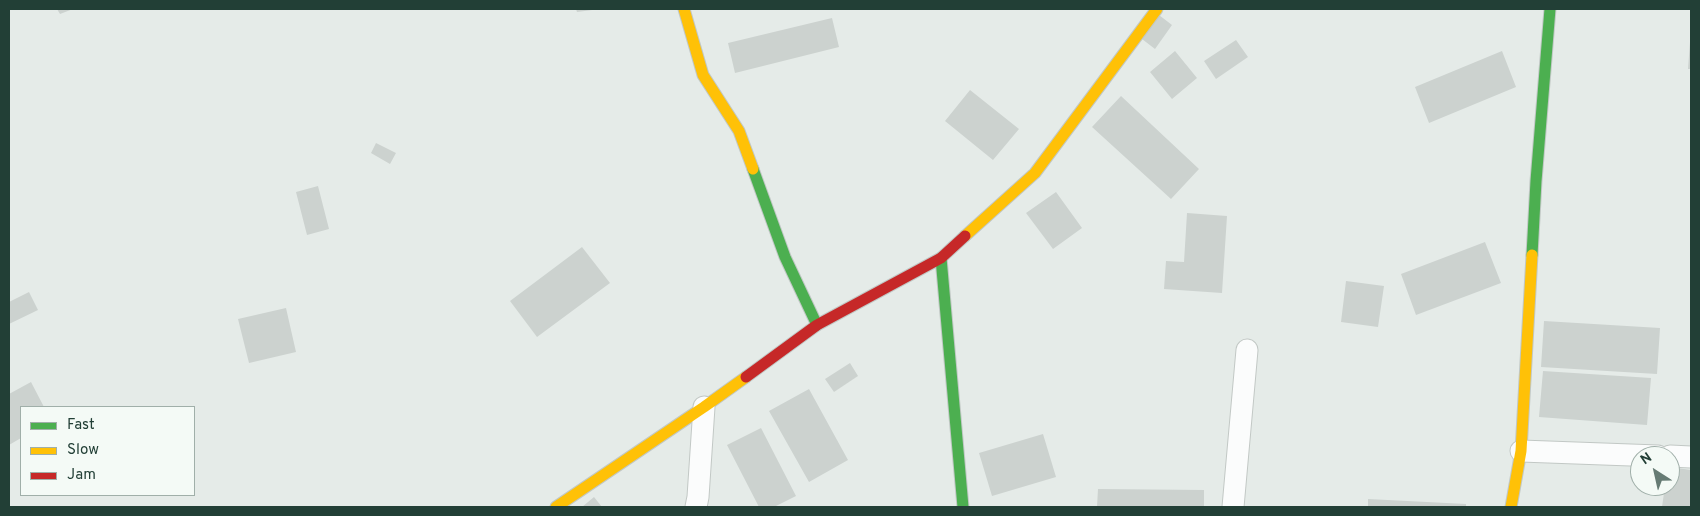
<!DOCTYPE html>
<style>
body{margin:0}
#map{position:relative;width:1700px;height:516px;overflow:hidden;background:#e5ebe8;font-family:Overpass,sans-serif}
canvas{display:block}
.frame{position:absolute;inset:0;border:10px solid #223f36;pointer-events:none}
.legend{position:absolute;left:20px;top:406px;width:175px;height:90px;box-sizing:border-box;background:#f4faf6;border:1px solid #a0afa9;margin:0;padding:6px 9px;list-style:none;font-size:15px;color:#223f36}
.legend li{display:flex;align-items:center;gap:10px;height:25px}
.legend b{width:25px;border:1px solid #a0afa9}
.north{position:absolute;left:1630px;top:446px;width:50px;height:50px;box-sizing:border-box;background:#f4faf6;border:1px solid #a0afa9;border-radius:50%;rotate:325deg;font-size:14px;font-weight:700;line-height:20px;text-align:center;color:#223f36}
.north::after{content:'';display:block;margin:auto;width:18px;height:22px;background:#667b74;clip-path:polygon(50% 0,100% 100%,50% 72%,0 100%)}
</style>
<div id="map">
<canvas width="1700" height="516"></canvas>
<div class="frame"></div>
<ul class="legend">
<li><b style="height:6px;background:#4caf50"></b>Fast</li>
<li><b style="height:6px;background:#ffc107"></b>Slow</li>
<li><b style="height:6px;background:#c62828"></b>Jam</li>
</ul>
<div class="north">N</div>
</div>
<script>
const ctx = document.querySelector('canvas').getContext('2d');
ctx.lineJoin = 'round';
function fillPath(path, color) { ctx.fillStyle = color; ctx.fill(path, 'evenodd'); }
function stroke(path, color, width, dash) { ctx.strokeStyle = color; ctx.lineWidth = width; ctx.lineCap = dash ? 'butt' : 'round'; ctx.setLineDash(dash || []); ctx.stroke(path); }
fillPath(new Path2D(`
 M 57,9 L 73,9 L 60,14 Z
 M 576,9 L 591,9 L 592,10 L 577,12 Z
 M 1159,15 L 1172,25 L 1155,49 L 1142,39 Z
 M 832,18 L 839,47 L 735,73 L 728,43 Z
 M 1236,40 L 1248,57 L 1216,79 L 1204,61 Z
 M 1690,42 L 1691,42 L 1691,69 L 1688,69 Z
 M 1175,51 L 1197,78 L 1172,99 L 1150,72 Z
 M 1502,51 L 1516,87 L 1429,123 L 1415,87 Z
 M 970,90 L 1019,129 L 993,160 L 945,121 Z
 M 1121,96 L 1199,169 L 1171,199 L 1092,127 Z
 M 376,143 L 396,153 L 390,164 L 371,153 Z
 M 318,186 L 329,229 L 307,235 L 296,192 Z
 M 1056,192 L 1082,228 L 1053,249 L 1026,213 Z
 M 1187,213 L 1227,216 L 1222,293 L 1164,289 L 1166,261 L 1184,262 Z
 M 1485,242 L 1501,283 L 1416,315 L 1401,274 Z
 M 582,247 L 610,283 L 537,337 L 510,301 Z
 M 1346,281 L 1384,286 L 1378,327 L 1341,322 Z
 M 29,292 L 38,310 L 9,324 L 9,302 Z
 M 286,308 L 296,352 L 249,363 L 238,319 Z
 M 1544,321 L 1660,328 L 1657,374 L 1541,367 Z
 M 850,363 L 858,376 L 834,392 L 825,379 Z
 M 1543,371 L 1651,378 L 1647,425 L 1539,417 Z
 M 31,382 L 44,407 L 21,407 L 21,438 L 9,445 L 9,394 Z
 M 809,389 L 848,460 L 809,482 L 769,411 Z
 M 761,428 L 796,496 L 774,507 L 759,507 L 727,445 Z
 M 1043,434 L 1056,477 L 992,496 L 979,453 Z
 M 1670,467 L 1691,470 L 1691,507 L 1662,507 L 1665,486 L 1670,486 Z
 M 1098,489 L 1204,490 L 1204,507 L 1097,507 Z
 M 594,497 L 602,507 L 582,507 Z
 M 1368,499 L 1466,504 L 1466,507 L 1368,507 Z`), '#ccd2cf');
const street = new Path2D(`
 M 1521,451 L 1658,456
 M 1670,456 L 1691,457
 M 696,507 L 698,497 L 704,407
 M 1233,507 L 1247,350`);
const fast = new Path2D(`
 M 753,169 L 785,257 L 817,325
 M 1532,255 L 1536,181 L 1550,9
 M 941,258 L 963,507`);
const slow = new Path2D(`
 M 684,9 L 703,75 L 739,131 L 753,169
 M 965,236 L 1035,173 L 1157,9
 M 556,507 L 704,407 L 746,377
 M 1511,507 L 1521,451 L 1532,255`);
const jam = new Path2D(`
 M 746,377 L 817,325 L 941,258 L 965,236`);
stroke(street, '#c2c8c5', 23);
stroke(fast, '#c1c8c5', 13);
stroke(slow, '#c1c8c5', 13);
stroke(jam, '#c1c8c5', 13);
stroke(street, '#fbfcfc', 21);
stroke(fast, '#4caf50', 11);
stroke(slow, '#ffc107', 11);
stroke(jam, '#c62828', 11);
</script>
